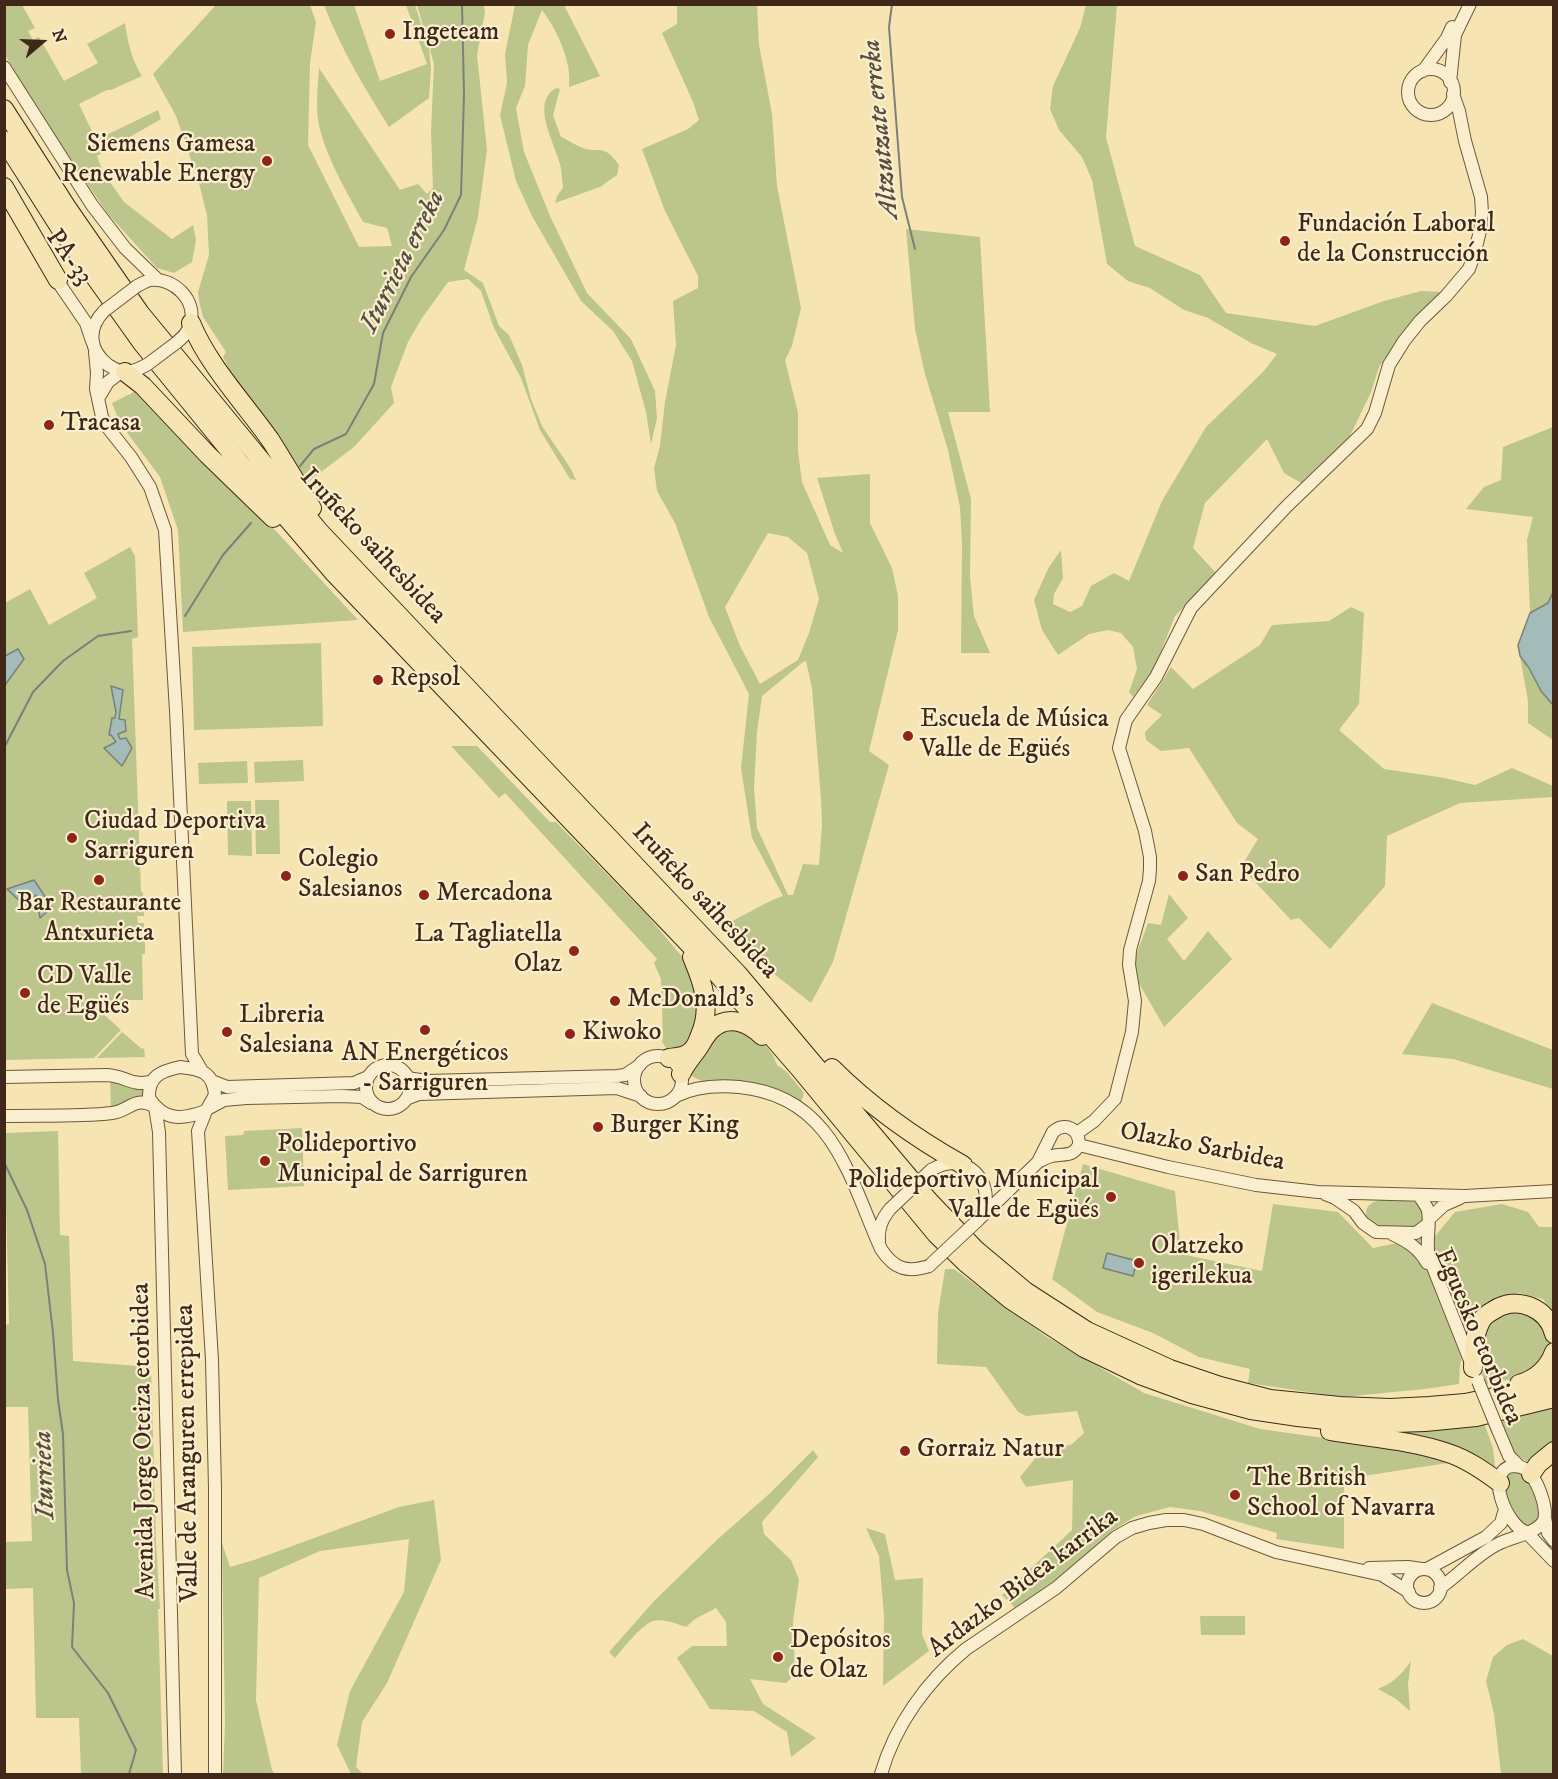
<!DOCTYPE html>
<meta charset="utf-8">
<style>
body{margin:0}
#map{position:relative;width:1558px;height:1779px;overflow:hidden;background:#f6e5b2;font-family:"IM FELL DW Pica",serif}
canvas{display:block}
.frame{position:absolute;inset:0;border:6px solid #3f2819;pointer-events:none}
.north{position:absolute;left:12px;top:12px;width:60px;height:60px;-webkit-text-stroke:4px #f9eecd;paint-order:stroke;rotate:71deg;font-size:16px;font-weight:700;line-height:24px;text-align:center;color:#3f2819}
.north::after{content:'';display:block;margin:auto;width:21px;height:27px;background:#3f2819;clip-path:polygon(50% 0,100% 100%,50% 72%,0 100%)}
</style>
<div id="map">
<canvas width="1558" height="1779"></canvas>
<div class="frame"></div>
<div class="north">N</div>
</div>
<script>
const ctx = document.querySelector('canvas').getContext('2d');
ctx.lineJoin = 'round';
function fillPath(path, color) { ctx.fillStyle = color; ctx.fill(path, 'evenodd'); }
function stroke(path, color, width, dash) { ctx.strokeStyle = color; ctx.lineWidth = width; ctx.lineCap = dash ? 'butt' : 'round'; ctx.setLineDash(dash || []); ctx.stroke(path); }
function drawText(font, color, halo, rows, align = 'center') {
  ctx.font = font + ' "IM FELL DW Pica",serif'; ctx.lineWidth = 4.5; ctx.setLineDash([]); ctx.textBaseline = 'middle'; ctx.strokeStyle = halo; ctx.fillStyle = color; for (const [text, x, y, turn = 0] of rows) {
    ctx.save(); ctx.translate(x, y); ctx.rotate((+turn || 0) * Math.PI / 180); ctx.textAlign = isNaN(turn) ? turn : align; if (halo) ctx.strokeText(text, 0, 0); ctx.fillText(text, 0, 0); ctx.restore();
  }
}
fillPath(new Path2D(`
 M 5,5 L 22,5 L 35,28 L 28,31 L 33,40 L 39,37 L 64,81 L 98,63 L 87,44 L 125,23 C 128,43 131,59 142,76 L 111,90 L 107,90 L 79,104 L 96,140 L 158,110 L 161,119 L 97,156 L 103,172 L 124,202 L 172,239 L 193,225 L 196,240 L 192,262 L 174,273 L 157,268 L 108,214 L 50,129 L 5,55 Z
 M 216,5 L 310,5 L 316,22 L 310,63 L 308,145 L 359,247 L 392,246 L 387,228 L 363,222 C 347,192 323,153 318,119 C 316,103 318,84 319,68 L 400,190 L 418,184 L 427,194 L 433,188 L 431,132 L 434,64 L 417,5 L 484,5 L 485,13 L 477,55 L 487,150 L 478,217 L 464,270 L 483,283 L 499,326 L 509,335 L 522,365 L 531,399 L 542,426 L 571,469 L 576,480 L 570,479 L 540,430 L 521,378 L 494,328 L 481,291 L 468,279 L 448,282 L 422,318 L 408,342 L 391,387 L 394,403 L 354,447 L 308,482 L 230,371 L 223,357 L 226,352 L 203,317 L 199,301 L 198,292 L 209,255 L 207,215 L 199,183 L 176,116 L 153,74 Z
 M 324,5 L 354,5 L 380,81 L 427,64 L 406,5 L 415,5 L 429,49 L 431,69 L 429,98 L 389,127 C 364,87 341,49 324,5 Z
 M 515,5 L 565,5 L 565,7 L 600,76 L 569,87 C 572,61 557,30 542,10 L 528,45 L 525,86 L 516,108 L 524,152 L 550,216 L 587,293 L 631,339 L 655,391 L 657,418 L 651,444 L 646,412 L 632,361 L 613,331 L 581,301 L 532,216 L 516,181 L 500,115 L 507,83 L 505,54 Z
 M 677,5 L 757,5 L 759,45 L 772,114 L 777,186 L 801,308 L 792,346 L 785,360 L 798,413 L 798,451 L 802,482 L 830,545 L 843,553 L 835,534 L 817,478 L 870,474 L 870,523 L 892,568 L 898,596 L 898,630 L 869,751 L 889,765 L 833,962 L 811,1003 L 745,951 L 718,927 C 741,919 761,903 783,896 L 752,838 L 741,768 L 749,694 L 709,617 L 675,523 L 657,491 L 654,468 L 660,446 L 665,402 L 676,345 L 673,301 L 698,288 L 698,276 L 665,211 L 642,149 L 688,129 L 699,120 L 693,102 L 662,33 L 677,24 ZM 768,533 L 788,537 L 807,553 L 819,599 L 809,633 L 798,660 L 760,684 L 740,646 L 725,607 ZM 806,661 L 812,688 L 821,799 L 822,825 L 819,865 L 803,864 L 793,895 L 788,895 L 757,828 L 754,788 L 757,732 L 762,696 L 803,662 Z
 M 1086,5 L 1117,5 L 1106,137 L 1135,246 L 1200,275 L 1226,313 L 1315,326 L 1384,301 L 1421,291 L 1442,292 L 1414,318 L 1379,367 L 1371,392 L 1350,436 L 1301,483 L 1284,473 L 1267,439 L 1205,503 L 1193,548 L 1217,574 L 1175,616 L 1154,669 L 1133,697 L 1129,692 L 1137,669 L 1133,647 L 1121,633 L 1108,630 L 1089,634 L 1058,655 L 1042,630 L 1034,600 L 1049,567 L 1061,550 L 1063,578 L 1054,594 L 1053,604 L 1070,612 L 1082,606 L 1091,586 L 1114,573 L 1129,581 L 1162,501 L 1206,427 L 1263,372 L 1277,354 L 1251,343 L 1208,318 L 1184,310 L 1150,288 L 1128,281 L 1107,264 L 1092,180 L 1082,157 L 1059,130 L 1050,109 L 1053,86 L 1080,28 Z
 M 556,88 L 560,89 L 553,115 L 561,137 C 568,140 575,145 583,148 C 602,154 603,143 619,165 L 617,175 L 600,187 L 555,203 L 557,196 L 563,188 C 562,180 562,172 560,164 C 555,143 530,103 556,88 Z
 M 906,229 L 980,237 L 990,412 L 948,412 L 971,499 L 970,577 L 974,616 L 990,653 L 961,653 L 962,543 L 960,507 L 948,450 L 925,374 L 915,329 Z
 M 136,391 L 217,476 L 276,531 L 358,620 L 183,632 L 178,530 L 160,477 L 120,423 L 112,403 Z
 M 1553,427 L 1554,591 L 1548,603 L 1530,613 L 1527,540 L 1533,517 L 1466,509 L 1484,487 L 1501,480 L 1503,447 Z
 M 130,547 L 135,556 L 138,637 L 132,639 L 141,892 L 143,892 L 144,916 L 137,916 L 138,923 L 144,923 L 144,930 L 137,930 L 138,937 L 145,938 L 145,954 L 142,954 L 143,1000 L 123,1000 L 100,1011 L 121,1030 L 94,1058 L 5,1060 L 5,603 L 30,589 L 49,625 L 97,598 L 84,573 Z
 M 1351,607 L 1364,613 L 1359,704 L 1339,730 L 1384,769 L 1445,778 L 1475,785 L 1512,768 L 1553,786 L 1553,797 L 1460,803 L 1387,836 L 1385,886 L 1330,949 L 1299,918 L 1291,920 L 1241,867 L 1258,839 L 1237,823 L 1189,748 L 1161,751 L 1146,740 L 1145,732 L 1162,715 L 1147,705 L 1171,667 L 1193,689 L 1260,645 L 1272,625 L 1329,621 Z
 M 321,643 L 323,726 L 194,730 L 192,647 Z
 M 1520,656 C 1532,672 1540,690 1553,705 L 1553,740 L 1528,723 L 1528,701 Z
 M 451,746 L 477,746 L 550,822 L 556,822 L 647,915 L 689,965 L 698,981 L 699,1024 L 683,1051 L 669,1052 L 662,1042 L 663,1039 L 661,979 L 654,963 L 657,959 L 505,793 L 499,798 Z
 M 303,760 L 304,781 L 255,783 L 254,762 Z
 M 247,761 L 248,783 L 199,784 L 198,763 Z
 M 255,800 L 279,800 L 280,854 L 256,854 Z
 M 227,801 L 251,801 L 252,856 L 228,855 Z
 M 1169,894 L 1188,918 L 1167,939 L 1184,961 L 1208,931 L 1232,959 L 1164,1027 L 1136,978 L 1135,958 L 1148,923 L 1161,925 Z
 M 1432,1003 L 1553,1050 L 1553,1089 L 1453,1059 L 1402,1054 Z
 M 728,1026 L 759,1038 L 773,1055 L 777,1065 L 787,1072 L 804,1093 L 801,1103 L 738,1082 L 702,1081 L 689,1075 L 698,1055 Z
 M 122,1032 L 142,1049 L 144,1048 L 145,1057 L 97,1058 Z
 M 110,1078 L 134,1089 L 143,1088 L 142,1097 L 129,1099 L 120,1106 L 111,1109 Z
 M 302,1128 L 304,1186 L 228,1190 L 225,1136 L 243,1135 L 244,1131 Z
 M 58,1131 L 60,1235 L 69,1236 L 73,1361 L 151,1367 L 156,1543 L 160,1609 L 158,1609 L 163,1774 L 81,1774 L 79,1718 L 36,1718 L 33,1588 L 5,1589 L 5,1542 L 32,1541 L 28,1407 L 5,1407 L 5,1325 L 9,1324 L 6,1205 L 4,1205 L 5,1133 Z
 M 1083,1164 L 1175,1191 L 1181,1254 L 1262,1271 L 1273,1204 L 1338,1212 L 1373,1248 L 1436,1235 L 1455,1212 L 1502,1204 L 1528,1212 L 1539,1227 L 1553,1227 L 1553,1314 L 1543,1299 L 1519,1293 L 1489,1302 L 1470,1320 L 1460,1366 L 1459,1384 L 1425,1389 L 1342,1397 L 1248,1383 L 1250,1369 L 1199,1357 L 1153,1333 L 1097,1312 L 1052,1279 Z
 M 1392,1199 L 1416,1202 L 1422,1208 L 1423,1221 C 1409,1235 1385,1229 1368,1222 C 1361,1202 1376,1200 1392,1199 Z
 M 945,1269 L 954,1269 L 1047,1337 L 1144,1393 L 1260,1429 L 1402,1449 L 1454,1462 L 1344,1479 L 1344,1549 L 1276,1539 L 1277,1533 L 1200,1511 L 1170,1507 L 1140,1515 L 1134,1517 L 1112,1531 L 1065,1573 L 1015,1608 L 1002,1595 L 1072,1530 L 1073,1480 L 1026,1487 L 1020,1477 L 1037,1456 L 1072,1444 L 1084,1433 L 1077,1411 L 1026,1416 L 1018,1412 L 986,1367 L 937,1364 L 938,1313 Z
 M 1512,1307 L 1541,1319 L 1549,1339 L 1549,1354 L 1526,1376 L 1487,1384 L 1479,1369 L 1479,1337 L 1488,1319 Z
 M 1553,1406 L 1553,1447 L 1530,1462 C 1511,1456 1506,1437 1500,1420 Z
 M 1484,1423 L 1493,1448 L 1495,1467 L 1493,1469 L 1364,1432 L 1408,1432 Z
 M 813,1450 L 818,1457 L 762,1522 L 764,1534 L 791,1560 L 799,1580 L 793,1621 L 795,1674 L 786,1683 L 750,1679 L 763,1704 L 816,1738 L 791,1757 L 787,1732 L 754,1711 L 710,1709 L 677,1658 L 692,1646 L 727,1646 L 726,1622 L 716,1608 L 695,1619 L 686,1627 C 677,1624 663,1618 653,1621 C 641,1625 623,1649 615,1658 L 609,1652 L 655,1600 L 719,1538 L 769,1494 Z
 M 1513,1471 L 1522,1473 C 1533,1484 1551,1520 1528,1526 L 1519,1521 L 1510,1506 L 1504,1483 L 1509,1473 Z
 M 434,1500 L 441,1560 L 387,1683 L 362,1722 L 356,1767 L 363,1774 L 351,1774 L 337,1745 L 350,1691 L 404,1592 L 409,1539 L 320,1551 L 259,1578 L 256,1700 L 272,1770 L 275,1774 L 223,1774 L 225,1726 L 222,1543 L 230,1567 L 254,1560 L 399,1507 Z
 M 866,1528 L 885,1534 L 895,1580 L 923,1578 L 922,1634 L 929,1651 L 883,1686 L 884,1616 L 879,1556 Z
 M 1200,1616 L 1245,1616 L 1245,1635 L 1201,1635 Z
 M 1523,1639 L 1553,1656 L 1553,1774 L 1501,1774 L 1494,1714 L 1486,1681 L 1493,1657 L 1507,1645 Z
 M 1411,1661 L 1408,1684 L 1410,1711 L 1396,1699 L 1378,1689 C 1393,1683 1402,1674 1411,1661 Z`), '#bcc58c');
const water = new Path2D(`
 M 1553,592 L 1553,705 L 1541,691 L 1529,668 L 1520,656 L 1518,645 L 1530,613 L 1548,603 Z
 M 18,649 L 24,659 L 5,685 L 5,656 Z
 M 111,686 L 123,690 L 119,719 L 125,720 L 126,731 L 118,734 L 120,739 L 126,738 L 132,748 L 122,766 L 104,748 L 116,742 L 111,735 L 109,735 L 112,718 L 115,718 L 116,712 Z
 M 34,880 L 52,907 L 40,918 L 36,895 L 23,904 L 7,889 Z
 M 1107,1253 L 1137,1261 L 1133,1276 L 1103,1268 Z`);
fillPath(water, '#a3bcb9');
stroke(water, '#7b8179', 1.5);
stroke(new Path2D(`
 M 892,4 L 889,27 L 902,197 L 915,249
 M 300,466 L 314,449 L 346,434 L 374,384 L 383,333 L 411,277 L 444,230 L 461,195 L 464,95 L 462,4
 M 185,616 L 223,555 L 251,523
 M 4,748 L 33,692 L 63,661 L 98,636 L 131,631
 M 4,1162 L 27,1210 L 45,1264 L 53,1333 L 58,1400 L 63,1434 L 67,1570 L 74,1603 L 72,1647 L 108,1693 L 136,1750 L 129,1774`), '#7b8179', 2);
const tertiary = new Path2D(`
 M 4,67 L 92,205 L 125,248 L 158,280
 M1408 92a23 23 0 1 1 46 0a23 23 0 1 1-46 0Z
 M 1423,71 L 1447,38 L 1452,27
 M 1450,82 L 1455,35 L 1470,4
 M 54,276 L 86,323 L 92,341
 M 137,286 C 141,284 146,281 150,280 C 174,277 198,301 190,325 C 188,333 182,338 176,343
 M 104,311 C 87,329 89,350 108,365 C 113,368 119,372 125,372 C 134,372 141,368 148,364
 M 95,352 L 97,373 L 96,389 L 102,417 L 108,428 L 131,457 L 150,487 L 165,530 L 176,711 L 192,1054 L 202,1071
 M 99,397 L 108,382 L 121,372
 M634 1080a24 24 0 1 1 48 0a24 24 0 1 1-48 0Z
 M366 1087a22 22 0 1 1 44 0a22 22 0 1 1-44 0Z
 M 180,1067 C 201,1069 213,1072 215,1095 L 206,1111 C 181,1120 164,1121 149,1098 C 148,1076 161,1071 180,1067 Z
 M 4,1077 L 107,1075 C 126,1076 130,1086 151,1082
 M 407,1078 L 427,1081 L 617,1076 L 625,1075 L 640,1065
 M 212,1081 L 227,1087 L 354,1083 L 368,1077
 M 676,1096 C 696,1086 717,1085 739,1087 C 833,1096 849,1177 881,1249 C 894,1269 907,1273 929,1266
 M 406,1099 L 419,1094 L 617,1088 L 641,1096
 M 209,1108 L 224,1100 L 246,1098 L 342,1096 L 362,1097 L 371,1103
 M 206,1111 L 198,1131 L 212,1360 L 215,1488 L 215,1774
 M 4,1116 C 39,1115 79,1117 112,1113 C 130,1111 134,1095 155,1107 L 159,1132 L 175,1774
 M 1077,1133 L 1094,1121 L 1115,1099 L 1132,1032 L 1135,1001 L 1129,965 L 1130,950 L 1149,881 L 1150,869 L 1150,857 L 1145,831 L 1119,748 L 1126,720 L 1156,677 L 1191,608 L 1287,506 L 1367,429 L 1375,413 L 1389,365 L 1404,341 L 1420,321 L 1446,296 L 1469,269 L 1474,255 L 1480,231 L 1482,213 L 1481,197 L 1465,141 L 1459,111 L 1453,94
 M 1079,1145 L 1168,1167 L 1256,1185 L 1318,1192 L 1465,1196 L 1554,1191
 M 931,1170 C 938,1166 945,1163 953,1163 C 979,1164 994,1193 981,1215
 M 1325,1194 L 1335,1198 L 1354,1211 L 1363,1223 L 1376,1232 L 1416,1233 L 1428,1224
 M 1419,1195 C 1421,1199 1425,1204 1427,1208 C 1432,1220 1425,1241 1429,1257 L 1471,1363
 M 1429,1219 L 1444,1205 L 1460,1198
 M 977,1221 L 1038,1162 L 1053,1132 C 1065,1121 1080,1129 1079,1145 C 1072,1158 1064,1153 1052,1156 C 1047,1157 1042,1160 1038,1162
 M 1392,1234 C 1407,1241 1419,1248 1427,1263
 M 879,1241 C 878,1228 882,1219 890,1209
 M 1498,1430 L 1509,1456 L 1519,1466
 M 1545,1518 L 1548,1533 L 1554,1541
 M 1369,1568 L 1408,1567 L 1422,1569
 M 1427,1569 L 1486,1537 L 1501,1523 L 1505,1509
 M1407 1586a17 17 0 1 1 34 0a17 17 0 1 1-34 0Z
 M 1440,1588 C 1460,1574 1476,1555 1498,1544 C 1511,1537 1535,1534 1543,1522 C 1550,1511 1536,1475 1525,1469 C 1521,1466 1517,1466 1512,1466 C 1484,1472 1507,1526 1526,1532 L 1554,1561
 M 881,1774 C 895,1725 927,1681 966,1649 L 1056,1588 L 1116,1537 L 1132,1528 L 1149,1523 L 1166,1520 L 1184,1520 L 1203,1524 L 1276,1552 L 1382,1575 L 1409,1592`);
const motorway = new Path2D(`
 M 4,109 L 66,206 L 140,313 L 319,531 L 738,974 L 929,1201 L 976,1250 L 1025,1291 L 1087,1331 L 1170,1369 L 1220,1386 L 1270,1399 L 1340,1406 L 1390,1408 L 1429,1406 L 1465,1403 L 1538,1388 L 1554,1382
 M 4,140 L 60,228 L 142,343 L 238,461 L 333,572 L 713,969 L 799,1068 L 936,1234 L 966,1263 L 1011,1300 L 1084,1348 L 1140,1375 L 1192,1394 L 1251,1410 L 1298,1417 L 1362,1424 L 1425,1422 L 1476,1417 L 1554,1398
 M 4,187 L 58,280
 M 191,323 C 208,365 245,404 271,441 C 285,463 298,486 312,508
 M 125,372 L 143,386 L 207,454 L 273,518
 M 669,1058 C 676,1057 685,1057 691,1051 C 696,1047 698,1040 700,1035 C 712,1008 703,983 692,957
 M 832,1068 C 872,1108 915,1138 963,1165
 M 681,1074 C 685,1065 691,1058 697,1050 C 702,1043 705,1036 711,1030 C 727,1014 748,1022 762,1036
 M 1473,1368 C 1474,1350 1473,1334 1483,1318 C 1486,1315 1490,1312 1494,1310 C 1517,1295 1548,1308 1554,1334
 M 1519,1384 C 1536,1379 1548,1369 1554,1352
 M 1330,1431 C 1369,1438 1410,1440 1448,1453 C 1467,1459 1484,1471 1500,1483
 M 1531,1474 L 1538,1464 L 1554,1451`);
stroke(tertiary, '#6d573f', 14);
stroke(motorway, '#3f2819', 20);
stroke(tertiary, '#f9eecd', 12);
stroke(motorway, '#f6e5b2', 18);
const tertiaryBridge = new Path2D(`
 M 104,311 L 137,286
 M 148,364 L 176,343
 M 890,1209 L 931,1170
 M 929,1266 L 977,1221
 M 1478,1381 L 1498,1430`);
stroke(tertiaryBridge, '#6d573f', 14, []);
stroke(tertiaryBridge, '#f9eecd', 12);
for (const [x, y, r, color] of [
 [390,34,6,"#8f2418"],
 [267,161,6,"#8f2418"],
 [1285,241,6,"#8f2418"],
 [49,425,6,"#8f2418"],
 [378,680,6,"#8f2418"],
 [908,736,6,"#8f2418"],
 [72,838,6,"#8f2418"],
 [286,876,6,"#8f2418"],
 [1183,876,6,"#8f2418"],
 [99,880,6,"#8f2418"],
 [424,895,6,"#8f2418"],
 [574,951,6,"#8f2418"],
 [25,993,6,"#8f2418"],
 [615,1001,6,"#8f2418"],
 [425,1030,6,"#8f2418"],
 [227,1032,6,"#8f2418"],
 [570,1034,6,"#8f2418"],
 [598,1127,6,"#8f2418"],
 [265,1161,6,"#8f2418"],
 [1111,1197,6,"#8f2418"],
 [1139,1263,6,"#8f2418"],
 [905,1451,6,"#8f2418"],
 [1235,1495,6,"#8f2418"],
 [778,1657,6,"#8f2418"]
]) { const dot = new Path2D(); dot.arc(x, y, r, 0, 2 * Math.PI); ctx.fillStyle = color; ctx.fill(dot); stroke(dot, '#f9eecd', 2); }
drawText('26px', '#3f2819', '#f9eecd', [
 ["Ingeteam",402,34],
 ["Siemens Gamesa",255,146,"right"],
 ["Renewable Energy",255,176,"right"],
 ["Fundación Laboral",1297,226],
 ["de la Construcción",1297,256],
 ["Tracasa",61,425],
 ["Repsol",390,680],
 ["Escuela de Música",920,721],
 ["Valle de Egüés",920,751],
 ["Ciudad Deportiva",84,823],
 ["Sarriguren",84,853],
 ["Colegio",298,861],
 ["Salesianos",298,891],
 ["San Pedro",1195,876],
 ["Mercadona",436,895],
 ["Bar Restaurante",99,905,"center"],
 ["Antxurieta",99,935,"center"],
 ["La Tagliatella",562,936,"right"],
 ["Olaz",562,966,"right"],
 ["CD Valle",37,978],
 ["de Egüés",37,1008],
 ["McDonald's",627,1001],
 ["Libreria",239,1017],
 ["Salesiana",239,1047],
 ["Kiwoko",582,1034],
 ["AN Energéticos",425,1055,"center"],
 ["- Sarriguren",425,1085,"center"],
 ["Burger King",610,1127],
 ["Polideportivo",277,1146],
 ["Municipal de Sarriguren",277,1176],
 ["Polideportivo Municipal",1099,1182,"right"],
 ["Valle de Egüés",1099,1212,"right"],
 ["Olatzeko",1151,1248],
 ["igerilekua",1151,1278],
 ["Gorraiz Natur",917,1451],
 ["The British",1247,1480],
 ["School of Navarra",1247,1510],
 ["Depósitos",790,1642],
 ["de Olaz",790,1672]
], 'left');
drawText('26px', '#3f2819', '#f9eecd', [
 ["PA-33",68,258,55],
 ["Iruñeko saihesbidea",372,547,47],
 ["Iruñeko saihesbidea",704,902,47],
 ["Olazko Sarbidea",1202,1148,11],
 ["Eguesko etorbidea",1477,1337,67],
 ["Avenida Jorge Oteiza etorbidea",145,1441,-91],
 ["Valle de Aranguren errepidea",189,1453,-91],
 ["Ardazko Bidea karrika",1024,1584,-37]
]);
drawText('italic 27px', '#584d41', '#f9eecd', [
 ["Altzutzate erreka",882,129,-96],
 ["Iturrieta erreka",404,262,-63],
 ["Iturrieta",46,1475,-92]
]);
</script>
